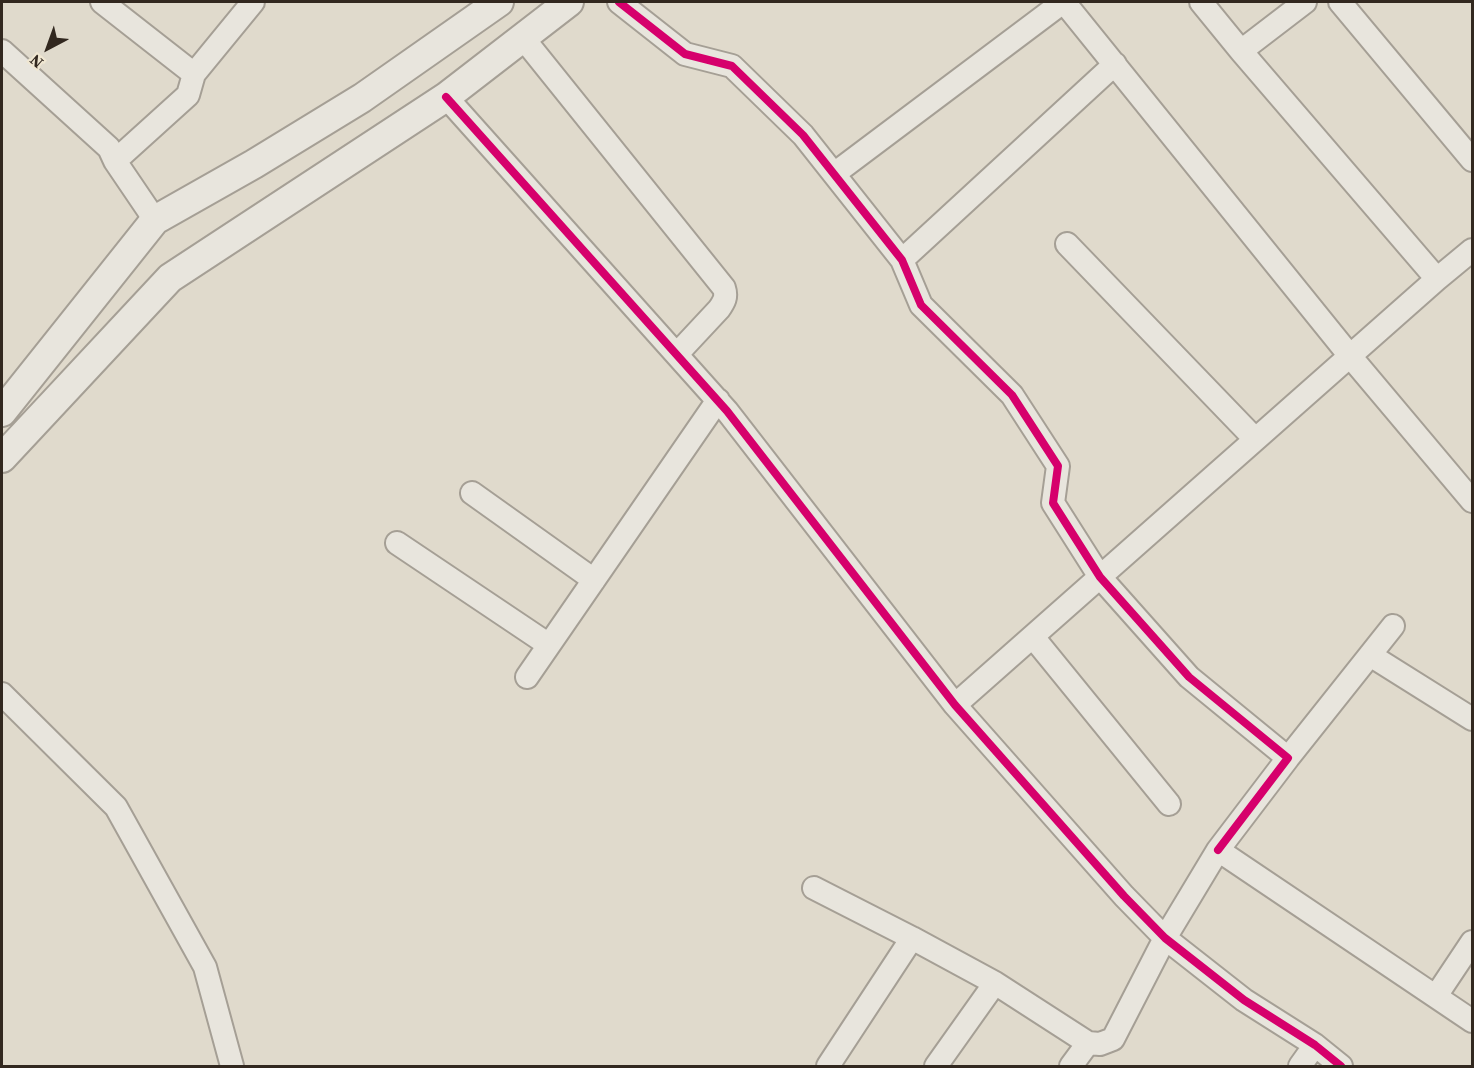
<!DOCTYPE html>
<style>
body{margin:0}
#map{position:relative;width:1474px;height:1068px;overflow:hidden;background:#e0dacc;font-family:"Source Serif 4",serif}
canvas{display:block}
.frame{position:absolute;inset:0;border:3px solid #32281f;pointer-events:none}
.north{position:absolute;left:18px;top:18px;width:60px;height:60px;-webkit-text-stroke:4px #f0e7d2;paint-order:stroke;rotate:221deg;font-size:16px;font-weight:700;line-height:24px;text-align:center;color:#32281f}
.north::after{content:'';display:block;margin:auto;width:21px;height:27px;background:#32281f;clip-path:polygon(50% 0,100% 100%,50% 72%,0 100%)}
</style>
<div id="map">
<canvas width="1474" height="1068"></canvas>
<div class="frame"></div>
<div class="north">N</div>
</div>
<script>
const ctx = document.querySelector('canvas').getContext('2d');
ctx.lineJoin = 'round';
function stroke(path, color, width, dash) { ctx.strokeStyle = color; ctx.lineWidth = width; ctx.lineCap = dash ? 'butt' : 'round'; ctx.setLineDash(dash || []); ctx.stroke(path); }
const minor = new Path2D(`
 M 102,2 L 194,74 L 188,95 L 115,161
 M 619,2 L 685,54 L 732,66 L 803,135 L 902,260 L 921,305 L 1012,395 L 1058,466 L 1053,503 L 1100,577 L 1189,677 L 1288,758 L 1218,850
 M 1064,2 L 1350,356 L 1472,501
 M 1201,2 L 1241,51 L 1305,2
 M 1340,2 L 1472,160
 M 523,38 L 724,288 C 727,297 724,302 719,309 L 677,354
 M 2,51 L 109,148 L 115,161 L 155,220
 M 1241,51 L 1437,279
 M 194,74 L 253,2
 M 446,97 L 727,411 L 955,705 L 1124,896 L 1165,938 L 1244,1000 L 1315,1045 L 1341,1066
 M 834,174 L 1063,2
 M 1067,244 L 1255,439
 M 902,260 L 1115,64
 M 472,493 L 594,580
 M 397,543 L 549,645
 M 1033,637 L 1169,804
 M 1370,655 L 1472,719
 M 527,677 L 718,400
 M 2,694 L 116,807 L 205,967 L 232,1066
 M 955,705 L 1437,279 L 1472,250
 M 1288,758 L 1393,626
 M 814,888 L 912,938 L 995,983 L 1088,1043 L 1071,1066
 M 1436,996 L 1472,942
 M 1088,1043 L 1100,1044 L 1113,1039 L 1165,938 L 1218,850 L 1472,1021
 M 828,1066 L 912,938
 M 936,1066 L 995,983
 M 1300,1066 L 1315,1045`);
const tertiary = new Path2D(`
 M 2,412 L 155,220 L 254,164 L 362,98 L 499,2
 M 2,458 L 170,278 L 446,97 L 569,2`);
stroke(minor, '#a59f95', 26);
stroke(tertiary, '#a59f95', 32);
stroke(minor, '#e8e5dd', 22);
stroke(tertiary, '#e8e5dd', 28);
stroke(new Path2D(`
 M 619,2 L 685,54 L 732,66 L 803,135 L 902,260 L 921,305 L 1012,395 L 1058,466 L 1053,503 L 1100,577 L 1189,677 L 1288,758 L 1218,850
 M 446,97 L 727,411 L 955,705 L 1124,896 L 1165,938 L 1244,1000 L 1315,1045 L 1341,1066`), '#d6006c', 8);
</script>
